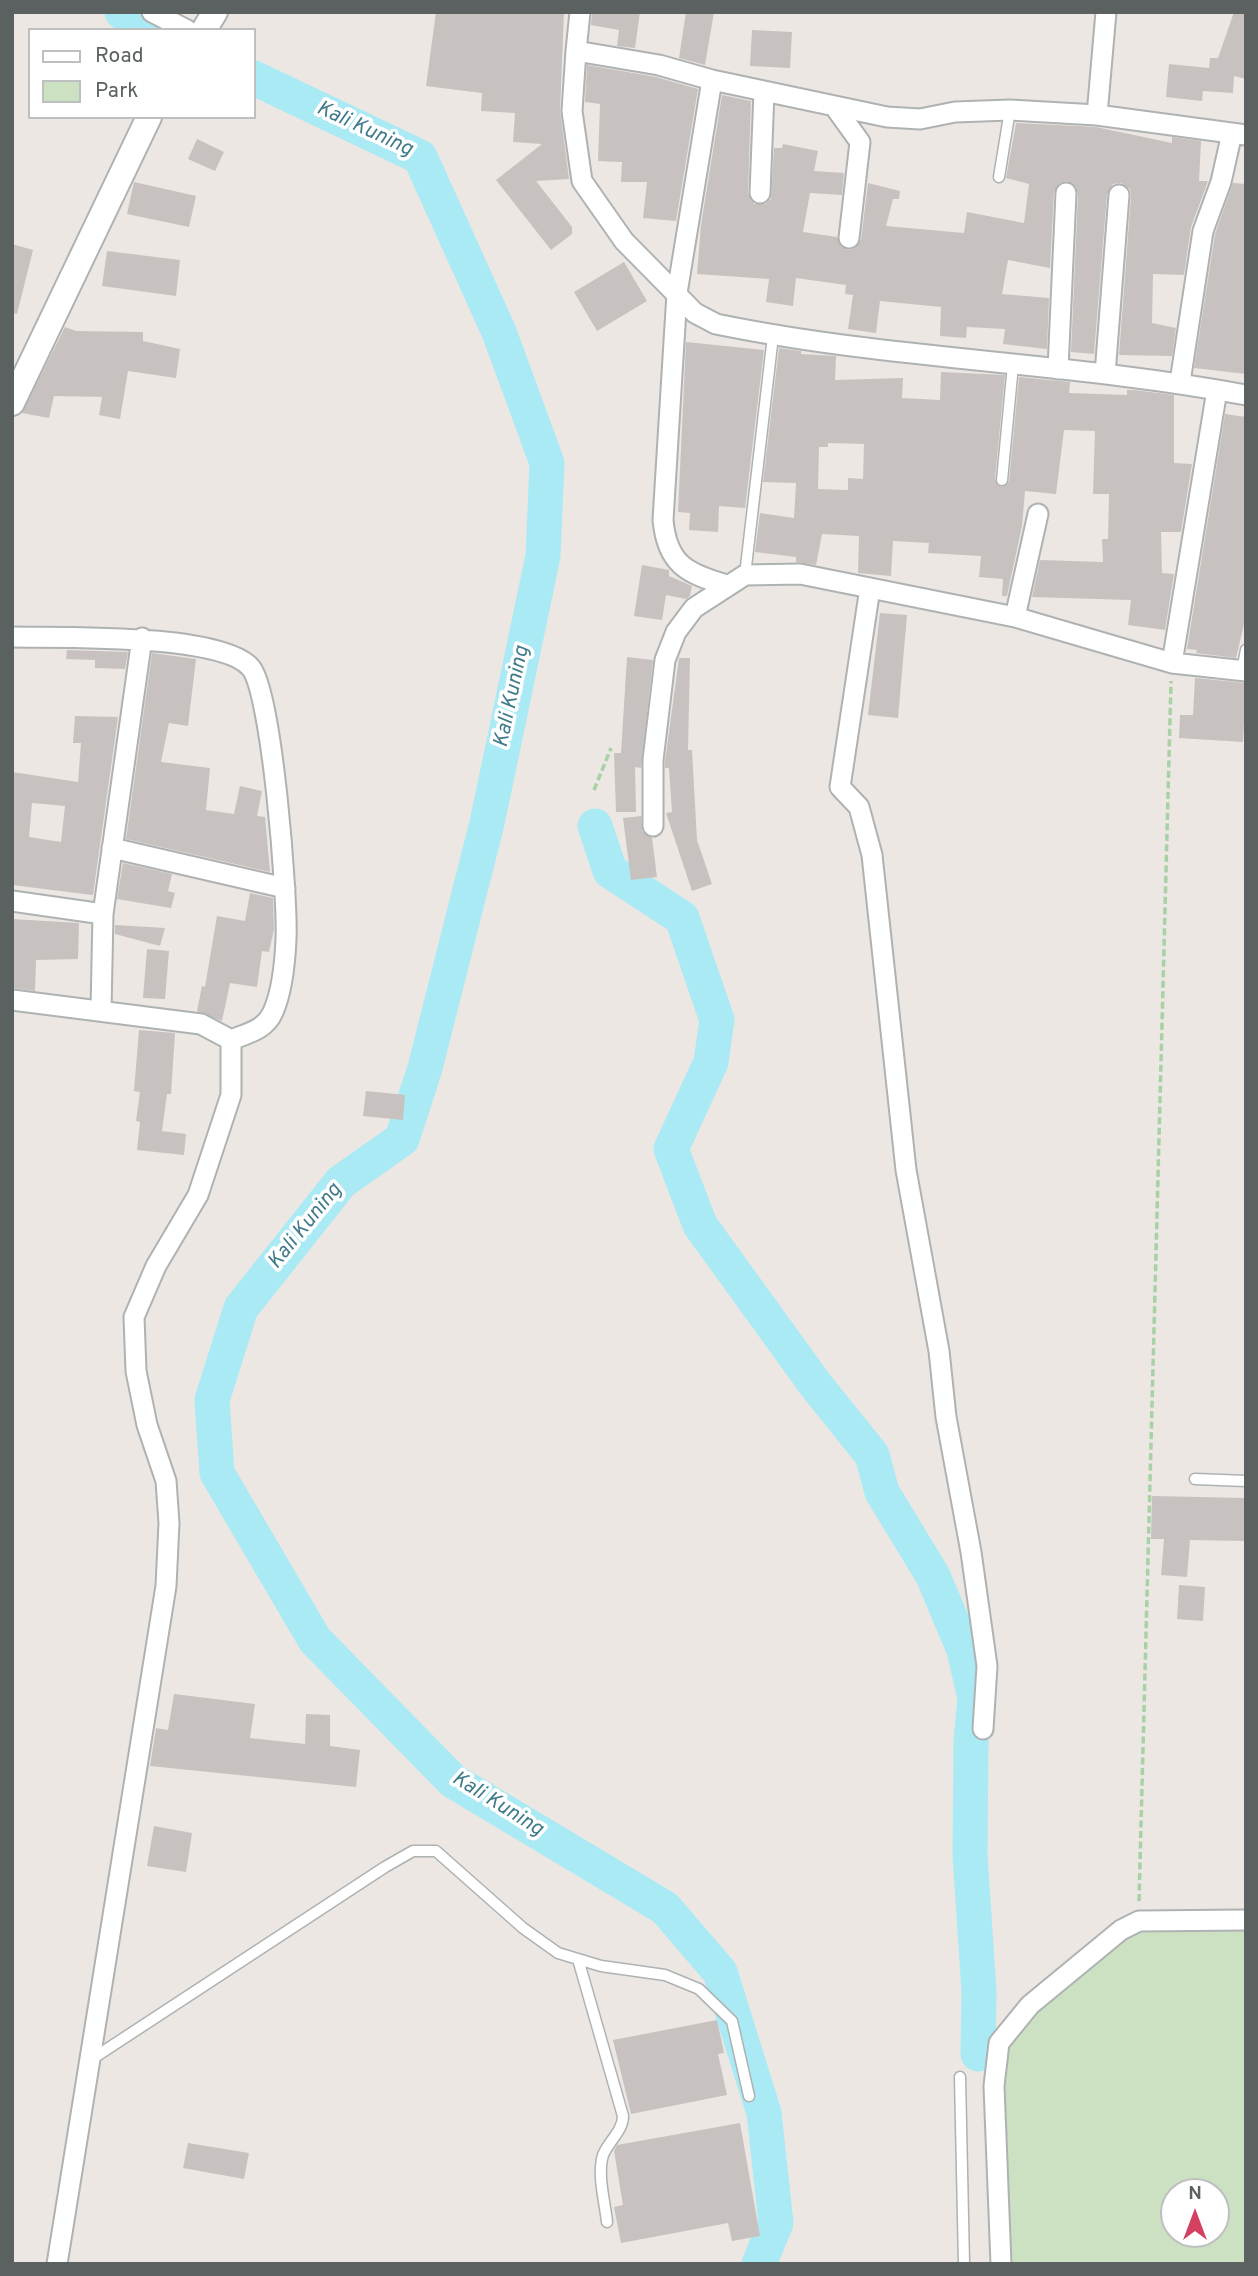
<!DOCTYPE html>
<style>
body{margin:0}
#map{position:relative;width:1258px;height:2276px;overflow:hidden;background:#ece7e3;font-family:Overpass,sans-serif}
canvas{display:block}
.frame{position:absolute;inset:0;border:14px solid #5b6061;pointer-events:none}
.legend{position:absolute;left:28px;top:28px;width:228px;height:91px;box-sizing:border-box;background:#fff;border:2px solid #bdbfc0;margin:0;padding:9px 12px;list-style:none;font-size:21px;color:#5b6061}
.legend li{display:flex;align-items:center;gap:14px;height:35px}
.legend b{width:35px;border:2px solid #bdbfc0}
.north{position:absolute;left:1160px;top:2178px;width:70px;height:70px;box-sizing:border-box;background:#fff;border:2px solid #bdbfc0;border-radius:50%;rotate:0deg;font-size:19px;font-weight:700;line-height:28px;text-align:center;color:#5b6061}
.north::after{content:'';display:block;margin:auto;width:24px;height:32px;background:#d44060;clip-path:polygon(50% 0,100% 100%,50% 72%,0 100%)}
</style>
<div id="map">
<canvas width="1258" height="2276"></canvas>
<div class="frame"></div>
<ul class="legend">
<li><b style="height:9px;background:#fff"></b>Road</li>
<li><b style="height:19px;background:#cbe1c2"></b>Park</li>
</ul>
<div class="north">N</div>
</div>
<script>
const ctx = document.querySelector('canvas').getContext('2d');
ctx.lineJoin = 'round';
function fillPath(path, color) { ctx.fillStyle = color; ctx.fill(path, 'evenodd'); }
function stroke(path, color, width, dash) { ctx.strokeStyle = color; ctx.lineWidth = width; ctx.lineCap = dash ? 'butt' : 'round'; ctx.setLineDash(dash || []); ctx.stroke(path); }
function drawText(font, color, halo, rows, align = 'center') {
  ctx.font = font + ' Overpass,sans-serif'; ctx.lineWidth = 7; ctx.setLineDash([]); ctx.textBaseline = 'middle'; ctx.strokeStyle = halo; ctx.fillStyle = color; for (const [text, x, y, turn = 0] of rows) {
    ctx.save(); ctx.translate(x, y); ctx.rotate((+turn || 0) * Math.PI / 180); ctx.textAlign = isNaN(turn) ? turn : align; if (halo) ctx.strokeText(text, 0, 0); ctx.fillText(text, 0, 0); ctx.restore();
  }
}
fillPath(new Path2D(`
 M 1139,1921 L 1246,1922 L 1246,2264 L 1002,2264 L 999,2043 ZM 1174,2192 L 1216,2192 L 1216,2234 L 1174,2234 Z`), '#cbe1c2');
stroke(new Path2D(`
 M 122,12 L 157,30
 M 254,78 L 420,157 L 499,332 L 547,463 L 543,556 L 487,823 L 425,1068 L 402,1139 L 341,1182 L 241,1308 L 212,1400 L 217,1473 L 315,1640 L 453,1781 L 665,1908 L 720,1972 L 764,2113 L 776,2223 L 759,2264
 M 595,826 L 610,871 L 682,918 L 717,1020 L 711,1062 L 671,1149 L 700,1225 L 815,1384 L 872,1455 L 882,1492 L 933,1576 L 964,1650 L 975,1698 L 971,1741 L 970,1855 L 979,1991 L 978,2054`), '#aaeaf5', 35);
fillPath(new Path2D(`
 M 436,12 L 564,12 L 560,110 L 569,179 L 536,181 L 572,227 L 572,234 L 551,250 L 496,180 L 542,144 L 513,142 L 515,113 L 481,111 L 482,93 L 426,86 Z
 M 592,12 L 640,12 L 635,48 L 617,46 L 619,30 L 591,25 Z
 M 686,12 L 714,12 L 705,65 L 679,58 Z
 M 1234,12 L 1246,12 L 1246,79 L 1234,76 L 1233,93 L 1203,91 L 1202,101 L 1166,97 L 1169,64 L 1209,68 L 1210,58 L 1218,58 Z
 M 752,30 L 792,32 L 790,68 L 750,66 Z
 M 587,65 L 656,77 L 698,89 L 676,221 L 643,218 L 647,182 L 621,182 L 622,162 L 598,161 L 600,104 L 585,102 Z
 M 722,95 L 751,101 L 748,193 L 754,204 L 765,204 L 771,199 L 774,148 L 782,148 L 783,144 L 818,151 L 814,171 L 844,173 L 842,195 L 810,193 L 803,232 L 837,237 L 841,247 L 848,250 L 854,249 L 861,240 L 868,183 L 900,191 L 899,199 L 893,199 L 886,226 L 964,233 L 967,212 L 1024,223 L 1029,184 L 1006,178 L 1016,123 L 1096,127 L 1172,143 L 1172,137 L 1201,141 L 1199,181 L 1208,181 L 1191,227 L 1184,275 L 1153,274 L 1152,323 L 1176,328 L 1172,356 L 1119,355 L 1131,196 L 1130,189 L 1121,183 L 1113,184 L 1107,194 L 1094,354 L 1071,352 L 1078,194 L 1076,187 L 1067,181 L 1060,183 L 1054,192 L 1050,268 L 1008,260 L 1002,294 L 1049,298 L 1047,349 L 1003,344 L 1005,329 L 967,327 L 966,338 L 940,336 L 941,307 L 880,301 L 876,333 L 848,329 L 853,295 L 845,294 L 846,285 L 796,278 L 793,306 L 766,302 L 769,279 L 697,274 L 701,225 Z
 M 197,139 L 224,152 L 215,171 L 188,159 Z
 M 134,182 L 196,196 L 189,227 L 127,214 Z
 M 1233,183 L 1246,184 L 1246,374 L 1194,368 L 1215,234 Z
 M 12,244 L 33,250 L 17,314 L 12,313 Z
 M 107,251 L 180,260 L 176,296 L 102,286 Z
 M 624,262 L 647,301 L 597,331 L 574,292 Z
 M 65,327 L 76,331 L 143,332 L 143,341 L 180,349 L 176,378 L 128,371 L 120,419 L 99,415 L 102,397 L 54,396 L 49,418 L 22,413 Z
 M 686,342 L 764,350 L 745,508 L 719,506 L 718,532 L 689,530 L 690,513 L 678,512 Z
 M 779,348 L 801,351 L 801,354 L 836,356 L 835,380 L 903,378 L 902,398 L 940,400 L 941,372 L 1005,375 L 995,479 L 1001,487 L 1009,481 L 1019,377 L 1070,382 L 1069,393 L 1127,395 L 1127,390 L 1134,390 L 1174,395 L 1174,463 L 1192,464 L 1181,532 L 1161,532 L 1162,573 L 1174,574 L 1165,630 L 1128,625 L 1131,600 L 1032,597 L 1040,560 L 1103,562 L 1102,539 L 1108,539 L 1109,494 L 1093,494 L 1095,431 L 1064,430 L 1056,494 L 1025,491 L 1022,526 L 1007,596 L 1002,596 L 1003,579 L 979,577 L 981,556 L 928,553 L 929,543 L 893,541 L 891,576 L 858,573 L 859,536 L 822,534 L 816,565 L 796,562 L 796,557 L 755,552 L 760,513 L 794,518 L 796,483 L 763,482 ZM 828,443 L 864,444 L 863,479 L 848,478 L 848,490 L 818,489 L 819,447 L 828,447 Z
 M 1225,414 L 1246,417 L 1246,616 L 1236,658 L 1196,653 L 1197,650 L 1187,649 Z
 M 642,565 L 669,570 L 669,576 L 692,586 L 690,596 L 686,599 L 666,595 L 662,620 L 634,616 Z
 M 880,613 L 907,615 L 898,718 L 868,715 Z
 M 67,650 L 128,652 L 125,669 L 95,668 L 95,660 L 66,659 Z
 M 152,653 L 196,659 L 188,726 L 169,723 L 161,762 L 210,768 L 206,810 L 234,814 L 240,786 L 262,791 L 257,816 L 265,817 L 270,872 L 126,839 Z
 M 627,657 L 653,660 L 641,768 L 635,767 L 636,812 L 616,812 L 614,753 L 621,753 Z
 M 679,658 L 690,658 L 688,750 L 692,750 L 697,840 L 712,884 L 692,891 L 666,813 L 672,812 L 669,768 L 665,768 L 665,761 Z
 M 1195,678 L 1246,683 L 1243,742 L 1179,738 L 1180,715 L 1193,715 Z
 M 75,716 L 118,717 L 93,895 L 12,885 L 12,772 L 78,782 L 81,743 L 73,743 ZM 32,803 L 65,806 L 61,842 L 29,837 Z
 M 641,816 L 642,831 L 652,838 L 657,877 L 631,880 L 623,818 Z
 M 123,863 L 172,874 L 168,891 L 175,893 L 171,908 L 117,899 Z
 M 250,893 L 273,898 L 274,929 L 269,952 L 262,951 L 257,987 L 230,983 L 222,1021 L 197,1011 L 202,986 L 205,987 L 217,916 L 245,921 Z
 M 12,919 L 79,923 L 78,959 L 36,960 L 35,991 L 12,988 Z
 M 115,925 L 165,928 L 160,946 L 115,934 Z
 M 147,949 L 169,951 L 165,999 L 143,998 Z
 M 139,1030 L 175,1033 L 171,1094 L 167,1094 L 162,1131 L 186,1134 L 184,1155 L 137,1150 L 140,1122 L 136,1121 L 140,1092 L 134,1091 Z
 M 366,1091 L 405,1095 L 403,1120 L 363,1116 Z
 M 1152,1496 L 1246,1498 L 1246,1541 L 1190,1540 L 1187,1577 L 1161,1575 L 1164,1539 L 1151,1539 Z
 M 1179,1585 L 1205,1587 L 1203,1621 L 1177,1619 Z
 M 174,1694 L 255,1704 L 250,1738 L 305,1744 L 306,1714 L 330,1715 L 330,1746 L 360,1750 L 356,1787 L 150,1766 L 156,1728 L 168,1730 Z
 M 154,1826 L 192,1833 L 186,1872 L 147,1866 Z
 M 717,2020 L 724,2053 L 718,2054 L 727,2095 L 631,2114 L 613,2040 Z
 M 740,2123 L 760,2236 L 732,2241 L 728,2223 L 621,2243 L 614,2207 L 623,2205 L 614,2151 L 617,2145 Z
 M 188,2143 L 249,2153 L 244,2179 L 183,2168 Z`), '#c7c2bf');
const service = new Path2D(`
 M 999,177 L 1010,110
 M 1002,480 L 1013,365
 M 745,575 L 773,336
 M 1242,670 L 1246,650
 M 1195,1479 L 1246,1481
 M 578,1959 L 623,2116 C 623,2131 608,2142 603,2155 C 597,2175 605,2202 607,2222
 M 92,2059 L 385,1867 L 413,1851 L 436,1851 L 523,1928 L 558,1953 L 601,1966 L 665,1975 L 699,1989 L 732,2021 L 749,2096
 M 960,2077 L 964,2264`);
const minor = new Path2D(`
 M 152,12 L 187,30
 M 580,12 L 576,51 L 659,65 L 712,80 L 887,117 L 920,119 L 955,112 L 1010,110 L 1097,115 L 1246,135
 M 576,51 L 572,111 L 582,181 L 624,241 L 695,313 L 716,324 C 891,360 1070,362 1246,395
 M 712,80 L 677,293 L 663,520 C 667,564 687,574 727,585
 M 834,106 L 860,142 L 849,238
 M 1097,115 L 1106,12
 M 760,193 L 764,92
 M 1058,369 L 1066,193
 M 1105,374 L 1119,195
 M 1180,382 L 1203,231 L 1221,182 L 1232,133
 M 870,588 L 840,787 L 859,807 L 872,855 L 906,1170 L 939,1351 L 946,1417 L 971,1552 L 987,1666 L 983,1729
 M 1015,617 L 1038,514
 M 12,637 C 58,638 222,633 251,668 C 272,694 288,898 286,939 C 285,962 282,992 273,1012 C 265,1030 248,1033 231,1040
 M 1172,663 L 1217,390
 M 653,826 L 653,760 L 665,660 L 676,632 L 694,608 L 745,575 L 800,574 L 1015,617 L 1172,663 L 1246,671
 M 112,848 L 285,888
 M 12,901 L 103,914
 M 12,1000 L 201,1024 L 231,1040 L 231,1095 L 198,1195 L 156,1266 L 134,1317 L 136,1371 L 147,1425 L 166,1481 L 169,1523 L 166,1586 L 57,2264
 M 101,1010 L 103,914 L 142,638
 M 1001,2264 L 994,2086 L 999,2043 L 1030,2005 L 1121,1930 L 1139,1921 L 1246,1920`);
const tertiary = new Path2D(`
 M 204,30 L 215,12
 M 12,403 L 149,117`);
stroke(service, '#aeb2b3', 13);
stroke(minor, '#aeb2b3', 23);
stroke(tertiary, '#aeb2b3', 28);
stroke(new Path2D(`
 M 594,790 L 611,748
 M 1139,1901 L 1171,681`), '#a8d1a6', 3.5, [7, 3.5]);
stroke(service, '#fff', 10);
stroke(minor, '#fff', 19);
stroke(tertiary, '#fff', 24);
drawText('italic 21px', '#407b8b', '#fff', [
 ["Kali Kuning",364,130,25],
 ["Kali Kuning",513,697,-78],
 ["Kali Kuning",306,1227,-51],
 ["Kali Kuning",497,1805,32]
]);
</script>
